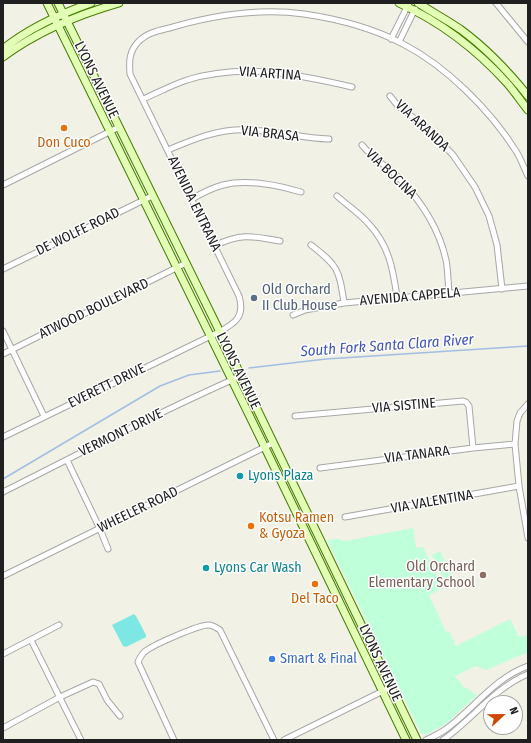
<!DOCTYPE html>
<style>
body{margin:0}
#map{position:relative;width:531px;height:743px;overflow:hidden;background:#f1f1e5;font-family:"Fira Sans Condensed",sans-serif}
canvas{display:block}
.frame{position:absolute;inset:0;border:4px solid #202020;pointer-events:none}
.north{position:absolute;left:483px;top:695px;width:40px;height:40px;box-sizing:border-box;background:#fff;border:1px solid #a6a6a6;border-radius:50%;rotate:68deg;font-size:11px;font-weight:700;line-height:16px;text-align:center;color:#202020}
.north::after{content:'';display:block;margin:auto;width:14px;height:18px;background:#cf4700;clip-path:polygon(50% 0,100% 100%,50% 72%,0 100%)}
</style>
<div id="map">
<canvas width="531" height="743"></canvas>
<div class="frame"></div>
<div class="north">N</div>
</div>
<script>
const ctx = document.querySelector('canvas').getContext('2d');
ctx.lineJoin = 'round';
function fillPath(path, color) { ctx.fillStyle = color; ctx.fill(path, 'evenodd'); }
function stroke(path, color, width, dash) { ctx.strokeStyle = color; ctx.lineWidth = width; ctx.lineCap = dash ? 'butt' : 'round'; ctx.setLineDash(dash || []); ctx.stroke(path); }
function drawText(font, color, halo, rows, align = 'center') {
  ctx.font = font + ' "Fira Sans Condensed",sans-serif'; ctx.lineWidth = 3; ctx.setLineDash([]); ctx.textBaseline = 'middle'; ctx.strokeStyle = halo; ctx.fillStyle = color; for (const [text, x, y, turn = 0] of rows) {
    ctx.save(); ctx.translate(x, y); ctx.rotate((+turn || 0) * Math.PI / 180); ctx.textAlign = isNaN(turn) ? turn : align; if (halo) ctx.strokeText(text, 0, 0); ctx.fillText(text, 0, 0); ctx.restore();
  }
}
fillPath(new Path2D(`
 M 413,528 L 416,548 L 423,547 L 443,588 L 429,595 L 446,632 L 449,631 L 456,646 L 510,619 L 519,637 L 527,635 L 528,652 L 491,668 L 486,670 L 476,666 L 455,676 L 463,686 L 477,695 L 447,723 L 426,735 L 421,733 L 327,540 L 338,539 L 346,541 Z
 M 440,551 L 453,578 L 445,582 L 432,555 Z`), '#bfffda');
fillPath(new Path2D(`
 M 134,614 L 136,616 L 146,635 L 146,637 L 126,647 L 123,646 L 112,625 Z`), '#7ce7e3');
stroke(new Path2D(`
 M 249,368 L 326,359 L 528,346
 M 3,479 L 160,386 L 189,375 L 220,371`), '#a2bee3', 1.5);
const street = new Path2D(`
 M 496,3 L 528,42
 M 391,39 L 409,3
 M 399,42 L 415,9
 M 390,96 L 398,106 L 427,128 L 453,155 L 475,187 L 489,216 L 497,245 L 502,289
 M 143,99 C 157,93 172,85 187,80 C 243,63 297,74 352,87
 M 362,145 C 373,159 387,166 399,178 C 421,201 439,228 446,260 C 448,270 448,282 449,293
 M 168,150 C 194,139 220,128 250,130 C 276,131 302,138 329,139
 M 3,185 L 119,127
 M 337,196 C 347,205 359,213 368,223 C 389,245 393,269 397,297
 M 192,199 C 202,193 212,188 223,185 C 248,179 277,185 301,192
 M 311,245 C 338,266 339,269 344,303
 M 214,246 C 241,233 252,236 280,241
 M 3,269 L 152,196
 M 293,315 L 305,310 L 344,303 L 528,286
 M 3,331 L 44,416
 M 3,354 L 186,263
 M 528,404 L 520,413 L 517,421 L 515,444 L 519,486 L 528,538
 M 295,416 L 463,401 L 466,402 L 469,406 L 473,448
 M 3,437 L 219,332 C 236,323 245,316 239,296 L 130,74 C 129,61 129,51 139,41 C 148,32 162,30 173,27 C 215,15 260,8 304,14 C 338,19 373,28 403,44 C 446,66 490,110 516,151 C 521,159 524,168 528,176
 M 67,460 L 100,529 L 108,549
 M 320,468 L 473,448 L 515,444
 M 3,492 C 81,453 160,411 241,376
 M 345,517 L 519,486
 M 3,576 L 273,443
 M 31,640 L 81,740
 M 3,654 L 59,625
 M 3,728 L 60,697 L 93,682 L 99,684 L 107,700 L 120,716
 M 174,740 L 138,662 C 140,657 142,653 147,650 C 156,644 198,625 208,625 C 213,625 217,628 220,630 L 274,740
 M 284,740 L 391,687
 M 426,740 C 435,736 443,732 450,726 C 477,705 495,678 528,666
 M 443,740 C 472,720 494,688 528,674`);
const secondary = new Path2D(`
 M 47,3 L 255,427 L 406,740
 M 58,3 L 216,324 L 417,740
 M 399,3 C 439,21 477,50 507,83 C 514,91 521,101 528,110
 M 418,3 C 432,12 447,20 460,29 C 486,48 508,71 528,96
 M 3,49 C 29,28 60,14 91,3
 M 3,57 C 38,31 77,15 119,3`);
stroke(street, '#a7a7a7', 7);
stroke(secondary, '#457d00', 9);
stroke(street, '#fff', 5);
stroke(secondary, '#e2ffb5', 7);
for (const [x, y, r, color] of [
 [64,128,4,"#e8710a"],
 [254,298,4,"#5c6f8a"],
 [240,476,4,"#0f9aa8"],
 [251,526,4,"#e8710a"],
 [206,568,4,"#0f9aa8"],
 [483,575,4,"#8d6e63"],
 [315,584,4,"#e8710a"],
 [272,659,4,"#3f7fe0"]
]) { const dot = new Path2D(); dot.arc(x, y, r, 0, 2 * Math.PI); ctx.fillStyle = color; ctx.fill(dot); stroke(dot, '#fff', 1.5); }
drawText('14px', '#202020', '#fff', [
 ["VIA ARTINA",270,74,4],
 ["LYONS AVENUE",96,80,64],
 ["VIA ARANDA",422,126,43],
 ["VIA BRASA",270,134,6],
 ["VIA BOCINA",391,174,44],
 ["AVENIDA ENTRANA",194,204,64],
 ["DE WOLFE ROAD",78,232,-26],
 ["AVENIDA CAPPELA",410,297,-5],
 ["ATWOOD BOULEVARD",94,309,-26],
 ["LYONS AVENUE",238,371,64],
 ["EVERETT DRIVE",107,386,-26],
 ["VIA SISTINE",404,406,-5],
 ["VERMONT DRIVE",121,433,-26],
 ["VIA TANARA",417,455,-7],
 ["VIA VALENTINA",432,502,-10],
 ["WHEELER ROAD",138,510,-26],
 ["LYONS AVENUE",380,663,65]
]);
drawText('14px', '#c56008', '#fff', [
 ["Don Cuco",64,143],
 ["Kotsu Ramen",259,518,"left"],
 ["& Gyoza",259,534,"left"],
 ["Del Taco",315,599]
]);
drawText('14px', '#4e5e75', '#fff', [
 ["Old Orchard",262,290],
 ["II Club House",262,306]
], 'left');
drawText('14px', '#0d838f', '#fff', [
 ["Lyons Plaza",248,476],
 ["Lyons Car Wash",214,568]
], 'left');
drawText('14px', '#785e54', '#fff', [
 ["Old Orchard",475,567],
 ["Elementary School",475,583]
], 'right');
drawText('14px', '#366cbe', '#fff', [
 ["Smart & Final",280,659]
], 'left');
drawText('italic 15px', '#4255b9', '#fff', [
 ["South Fork Santa Clara River",387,346,-4]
]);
</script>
